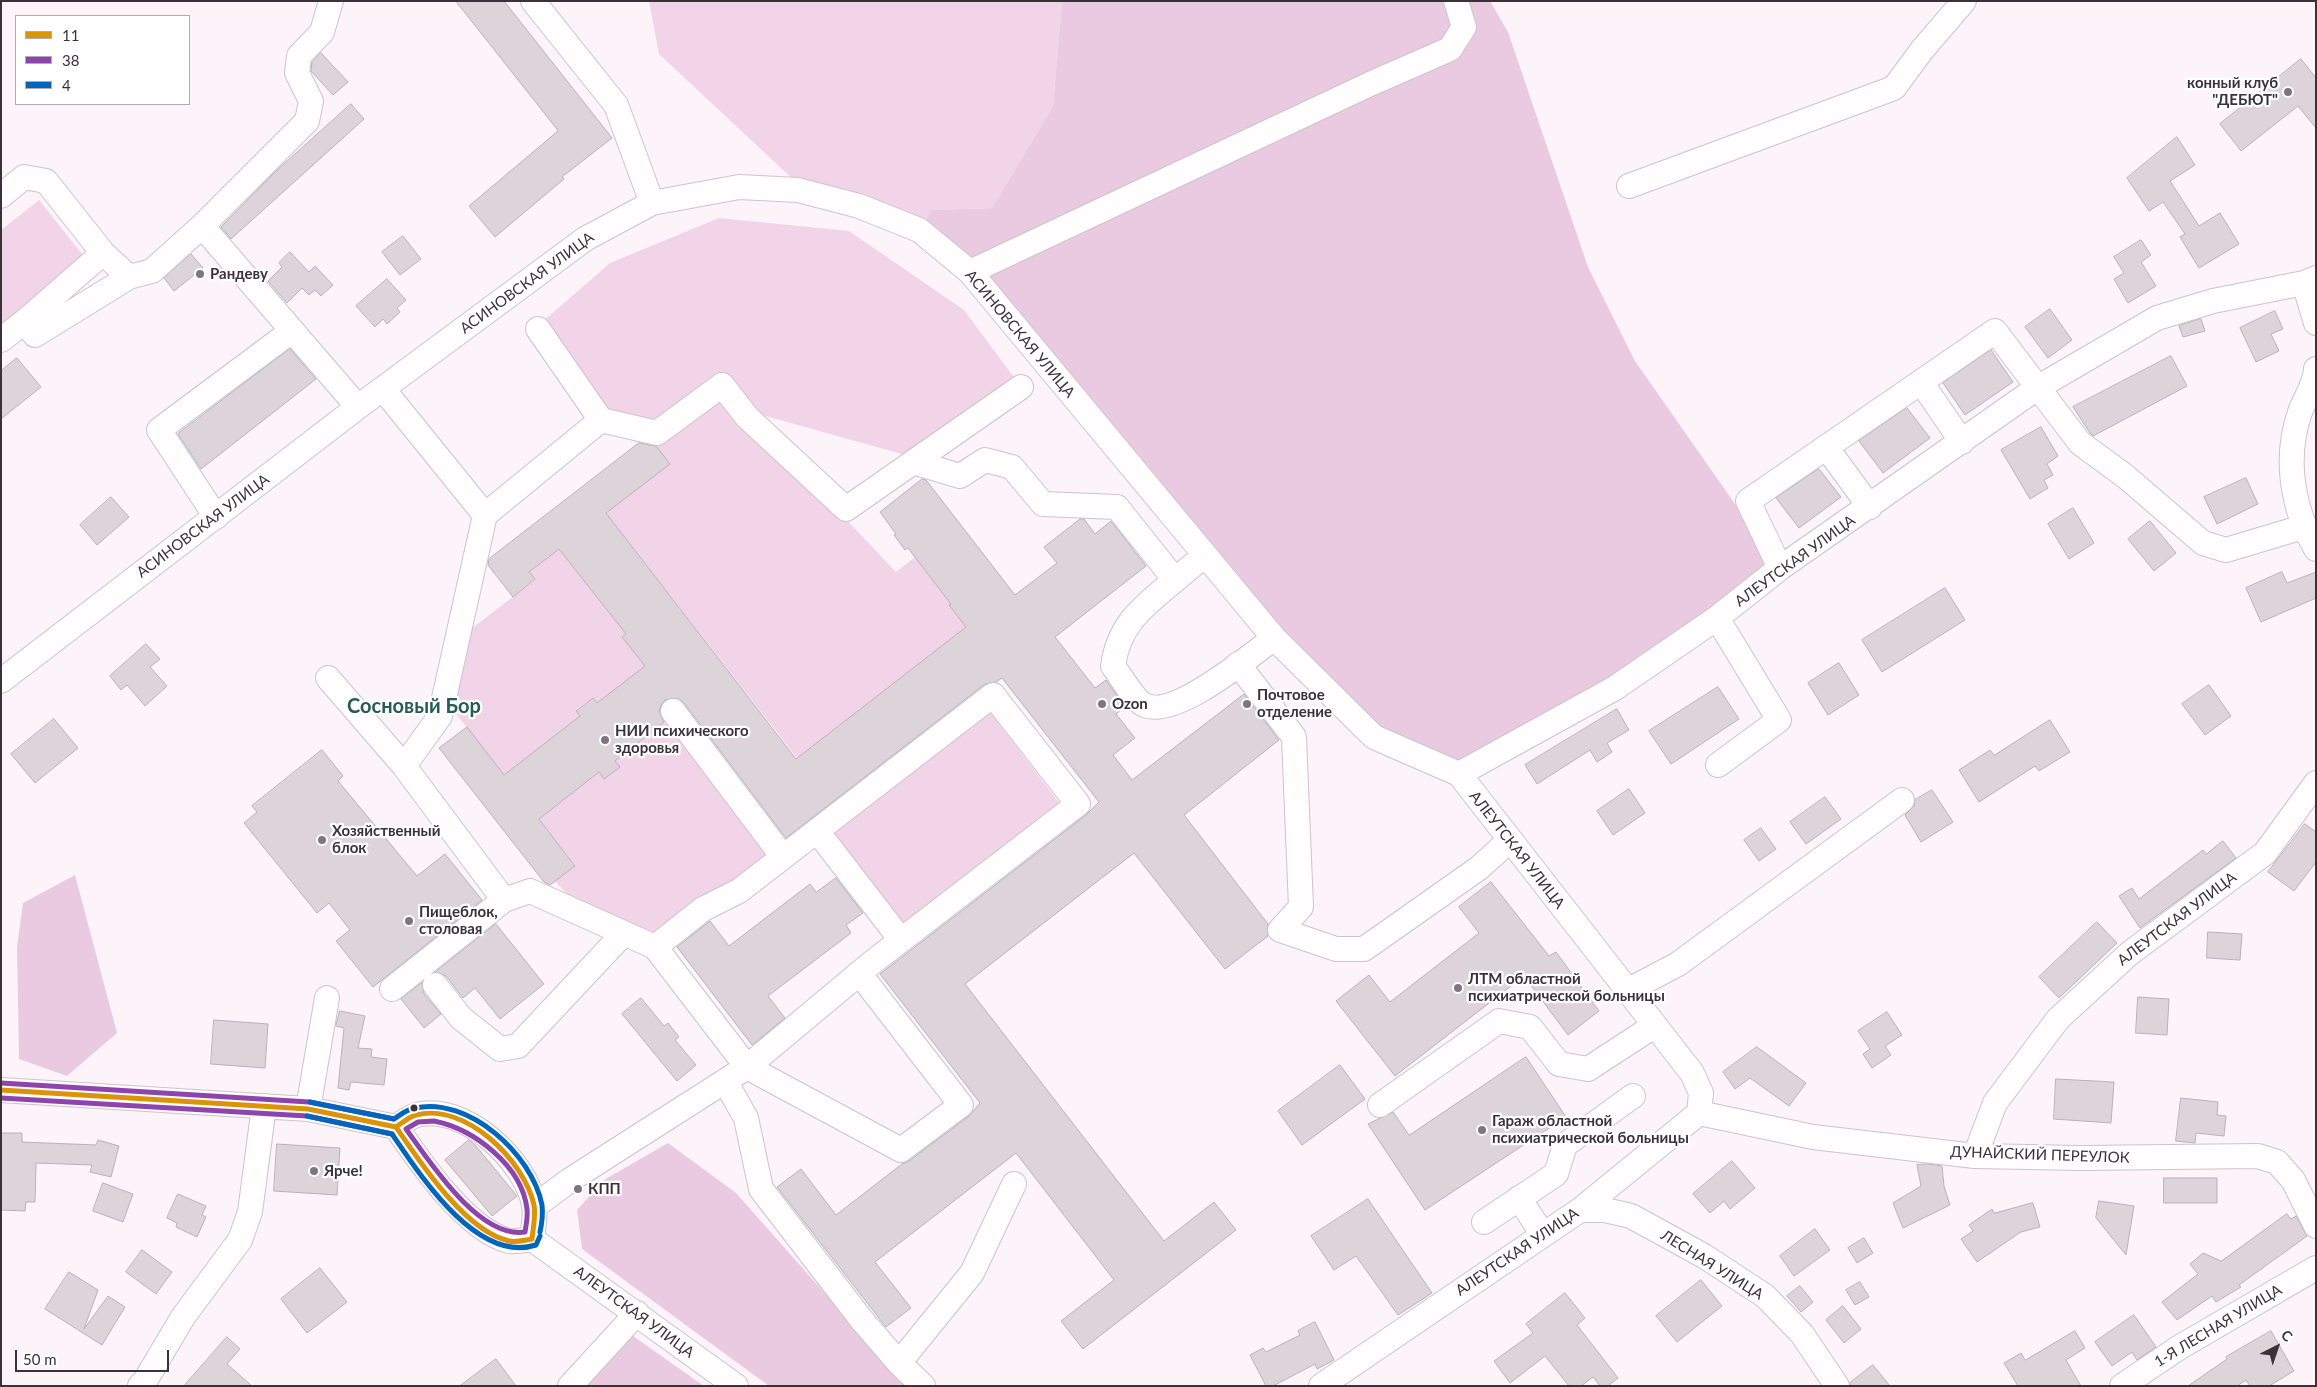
<!DOCTYPE html>
<meta charset="utf-8">
<style>
body{margin:0}
#map{position:relative;width:2317px;height:1387px;overflow:hidden;background:#fcf4f9;font-family:Lato,sans-serif}
canvas{display:block}
.frame{position:absolute;inset:0;border:2px solid #3b3138;pointer-events:none}
.legend{position:absolute;left:15px;top:15px;width:175px;height:90px;box-sizing:border-box;background:#fff;border:1px solid #b1adaf;margin:0;padding:6px 9px;list-style:none;font-size:15px;color:#3b3138}
.legend li{display:flex;align-items:center;gap:10px;height:25px}
.legend b{width:25px;border:1px solid #b1adaf}
.north{position:absolute;left:2252px;top:1322px;width:50px;height:50px;-webkit-text-stroke:4px #fff;paint-order:stroke;rotate:41deg;font-size:14px;font-weight:700;line-height:20px;text-align:center;color:#3b3138}
.north::after{content:'';display:block;margin:auto;width:18px;height:22px;background:#3b3138;clip-path:polygon(50% 0,100% 100%,50% 72%,0 100%)}
.scale{position:absolute;left:15px;top:1350px;width:154px;height:22px;box-sizing:border-box;border:2px solid #3b3138;border-top:0;padding-left:6px;font-size:15px;line-height:18px;white-space:nowrap;color:#3b3138;-webkit-text-stroke:4px #fff;paint-order:stroke}
</style>
<div id="map">
<canvas width="2317" height="1387"></canvas>
<div class="frame"></div>
<ul class="legend">
<li><b style="height:6px;background:#db9408"></b>11</li>
<li><b style="height:6px;background:#8e44ad"></b>38</li>
<li><b style="height:6px;background:#0065bd"></b>4</li>
</ul>
<div class="north">С</div>
<div class="scale">50 m</div>
</div>
<script>
const ctx = document.querySelector('canvas').getContext('2d');
ctx.lineJoin = 'round';
function fillPath(path, color) { ctx.fillStyle = color; ctx.fill(path, 'evenodd'); }
function stroke(path, color, width, dash) { ctx.strokeStyle = color; ctx.lineWidth = width; ctx.lineCap = dash ? 'butt' : 'round'; ctx.setLineDash(dash || []); ctx.stroke(path); }
function drawText(font, color, halo, rows, align = 'center') {
  ctx.font = font + ' Lato,sans-serif'; ctx.lineWidth = 4.5; ctx.setLineDash([]); ctx.textBaseline = 'middle'; ctx.strokeStyle = halo; ctx.fillStyle = color; for (const [text, x, y, turn = 0] of rows) {
    ctx.save(); ctx.translate(x, y); ctx.rotate((+turn || 0) * Math.PI / 180); ctx.textAlign = isNaN(turn) ? turn : align; if (halo) ctx.strokeText(text, 0, 0); ctx.fillText(text, 0, 0); ctx.restore();
  }
}
fillPath(new Path2D(`
 M 649,1 L 1065,1 L 1062,4 L 1053,106 L 992,208 L 931,210 L 923,225 L 798,184 L 659,54 Z
 M 39,200 L 86,259 L 1,327 L 1,230 Z
 M 719,218 L 849,231 L 964,310 L 1016,380 L 909,456 L 751,412 L 724,375 L 657,428 L 608,418 L 541,323 L 610,263 Z
 M 721,394 L 842,515 L 896,572 L 915,557 L 951,604 L 950,606 L 966,627 L 797,758 L 606,513 L 669,464 L 657,447 Z
 M 559,549 L 626,634 L 622,637 L 662,653 L 597,703 L 593,698 L 576,710 L 580,716 L 504,775 L 450,706 L 467,632 L 535,580 L 529,572 Z
 M 990,712 L 1061,805 L 902,927 L 830,834 Z
 M 668,719 L 771,855 L 650,939 L 567,894 L 555,881 L 575,865 L 539,819 L 599,772 L 604,778 L 619,767 L 615,761 Z`), '#f2d4e9');
fillPath(new Path2D(`
 M 1065,1 L 1490,1 L 1508,32 L 1588,267 L 1635,361 L 1777,564 L 1613,684 L 1458,767 L 1380,729 L 1282,630 L 923,225 L 931,210 L 992,208 L 1053,106 L 1062,3 Z
 M 75,875 L 117,1033 L 67,1076 L 19,1059 L 17,947 L 23,903 Z
 M 668,1143 L 736,1193 L 907,1386 L 769,1386 L 582,1249 L 577,1210 L 604,1180 Z
 M 633,1336 L 704,1386 L 584,1386 Z`), '#eacae1');
const building = new Path2D(`
 M 456,1 L 504,1 L 612,138 L 562,177 L 564,179 L 495,237 L 469,206 L 558,131 Z
 M 321,53 L 348,82 L 333,95 L 311,71 L 312,62 Z
 M 2301,59 L 2316,78 L 2316,128 L 2298,106 L 2241,151 L 2220,124 Z
 M 351,104 L 364,119 L 231,239 L 221,227 L 275,172 Z
 M 2177,137 L 2195,165 L 2170,181 L 2199,226 L 2220,213 L 2239,244 L 2199,268 L 2180,237 L 2185,234 L 2163,202 L 2149,211 L 2127,178 Z
 M 403,236 L 421,259 L 400,275 L 382,252 Z
 M 2141,240 L 2151,255 L 2141,262 L 2156,286 L 2128,303 L 2114,279 L 2124,273 L 2114,257 Z
 M 290,252 L 309,272 L 315,266 L 333,285 L 321,296 L 315,290 L 309,295 L 302,288 L 287,303 L 268,281 L 282,267 L 279,263 Z
 M 191,254 L 203,268 L 174,291 L 164,278 Z
 M 387,279 L 406,300 L 397,308 L 400,312 L 387,324 L 383,319 L 375,327 L 356,306 Z
 M 2050,309 L 2072,340 L 2048,358 L 2025,327 Z
 M 2275,311 L 2283,329 L 2271,334 L 2279,351 L 2256,362 L 2240,328 Z
 M 2201,319 L 2205,331 L 2183,337 L 2179,326 Z
 M 290,349 L 316,379 L 201,469 L 178,434 Z
 M 1991,350 L 2013,382 L 1965,415 L 1943,383 Z
 M 2171,356 L 2187,386 L 2093,436 L 2090,433 L 2073,407 Z
 M 17,358 L 41,387 L 1,419 L 1,371 Z
 M 1907,408 L 1930,438 L 1883,473 L 1859,441 Z
 M 2041,427 L 2058,456 L 2047,464 L 2053,475 L 2044,480 L 2048,488 L 2030,499 L 2001,450 Z
 M 639,443 L 656,446 L 670,464 L 606,513 L 796,759 L 966,627 L 949,605 L 951,604 L 908,548 L 905,550 L 894,535 L 896,534 L 880,512 L 922,479 L 926,480 L 1015,595 L 1057,563 L 1044,547 L 1080,519 L 1084,519 L 1095,534 L 1111,521 L 1146,566 L 1055,637 L 1095,688 L 1106,680 L 1125,707 L 1116,714 L 1135,738 L 1113,755 L 1132,780 L 1244,694 L 1279,740 L 1184,815 L 1268,924 L 1268,936 L 1225,969 L 1134,853 L 965,984 L 1164,1241 L 1214,1202 L 1236,1230 L 1083,1349 L 1061,1321 L 1114,1280 L 1016,1153 L 875,1262 L 911,1308 L 886,1327 L 777,1187 L 801,1169 L 836,1215 L 902,1164 L 909,1161 L 969,1116 L 980,1103 L 880,974 L 1086,815 L 1099,802 L 1002,678 L 996,682 L 985,684 L 786,838 L 684,703 L 678,698 L 665,700 L 661,705 L 659,712 L 664,722 L 615,761 L 620,767 L 604,779 L 599,772 L 539,819 L 575,866 L 550,885 L 544,882 L 439,748 L 467,727 L 504,775 L 580,716 L 576,711 L 584,705 L 593,698 L 597,703 L 645,666 L 622,637 L 626,634 L 559,549 L 529,572 L 535,579 L 513,597 L 488,565 L 489,559 Z
 M 1819,469 L 1841,497 L 1799,528 L 1776,498 Z
 M 2246,478 L 2258,504 L 2217,524 L 2204,497 Z
 M 111,497 L 129,517 L 97,545 L 80,525 Z
 M 2073,508 L 2094,543 L 2069,559 L 2048,524 Z
 M 2150,521 L 2176,553 L 2154,571 L 2128,539 Z
 M 2282,572 L 2287,583 L 2316,572 L 2316,598 L 2261,622 L 2246,588 Z
 M 1945,588 L 1965,620 L 1882,672 L 1862,640 Z
 M 146,644 L 160,659 L 150,667 L 167,686 L 145,706 L 127,685 L 121,690 L 110,676 Z
 M 1839,663 L 1859,695 L 1828,715 L 1808,683 Z
 M 2209,685 L 2231,716 L 2205,735 L 2182,704 Z
 M 1718,687 L 1739,719 L 1671,764 L 1649,731 Z
 M 1617,709 L 1629,730 L 1607,743 L 1612,752 L 1597,762 L 1590,750 L 1537,784 L 1525,765 Z
 M 54,719 L 78,748 L 35,783 L 11,754 Z
 M 2050,720 L 2070,752 L 2039,771 L 2035,766 L 1979,802 L 1959,770 L 1990,750 L 1994,755 Z
 M 322,750 L 343,776 L 338,781 L 417,876 L 445,854 L 482,900 L 373,987 L 336,941 L 350,930 L 329,903 L 317,913 L 244,823 L 257,812 L 252,806 Z
 M 1629,789 L 1645,813 L 1613,835 L 1597,811 Z
 M 1932,790 L 1953,822 L 1921,842 L 1905,815 L 1914,806 L 1915,800 Z
 M 1825,797 L 1841,819 L 1806,844 L 1790,822 Z
 M 2305,824 L 2316,832 L 2316,862 L 2294,891 L 2268,872 Z
 M 1761,828 L 1776,849 L 1759,861 L 1744,840 Z
 M 2223,841 L 2236,858 L 2140,928 L 2119,896 L 2132,888 L 2139,899 L 2203,850 L 2206,854 Z
 M 836,878 L 863,913 L 846,925 L 851,933 L 768,996 L 785,1018 L 752,1045 L 677,947 L 710,921 L 729,946 L 810,884 L 816,892 Z
 M 1491,882 L 1549,956 L 1556,952 L 1599,1011 L 1568,1035 L 1524,976 L 1395,1076 L 1336,1001 L 1369,975 L 1390,1002 L 1479,933 L 1459,907 Z
 M 2097,922 L 2117,943 L 2059,998 L 2039,977 Z
 M 496,924 L 544,984 L 500,1019 L 475,988 L 463,998 L 446,976 L 436,972 Z
 M 2208,932 L 2242,934 L 2240,960 L 2207,958 Z
 M 422,983 L 424,994 L 441,1014 L 424,1028 L 401,999 Z
 M 2138,997 L 2169,999 L 2167,1035 L 2136,1033 Z
 M 641,998 L 664,1026 L 668,1023 L 679,1037 L 675,1040 L 696,1065 L 677,1081 L 622,1014 Z
 M 340,1011 L 365,1016 L 358,1048 L 372,1049 L 371,1057 L 387,1059 L 384,1085 L 351,1082 L 349,1090 L 338,1088 L 344,1028 L 336,1026 Z
 M 1887,1012 L 1902,1035 L 1885,1046 L 1891,1055 L 1872,1068 L 1863,1054 L 1870,1049 L 1858,1031 Z
 M 214,1020 L 268,1024 L 265,1068 L 211,1064 Z
 M 1757,1047 L 1806,1083 L 1789,1106 L 1750,1078 L 1735,1089 L 1723,1072 Z
 M 1526,1057 L 1566,1117 L 1425,1210 L 1368,1124 L 1393,1112 L 1409,1135 Z
 M 1340,1065 L 1365,1099 L 1302,1145 L 1278,1111 Z
 M 2056,1079 L 2114,1082 L 2111,1123 L 2054,1119 Z
 M 2181,1098 L 2218,1102 L 2217,1115 L 2226,1116 L 2224,1136 L 2196,1133 L 2195,1143 L 2176,1141 Z
 M 1,1133 L 22,1133 L 22,1142 L 96,1145 L 98,1140 L 119,1146 L 111,1177 L 90,1172 L 92,1165 L 36,1163 L 35,1202 L 26,1202 L 25,1211 L 1,1210 Z
 M 469,1140 L 476,1146 L 517,1196 L 492,1216 L 445,1160 Z
 M 277,1144 L 340,1148 L 337,1195 L 274,1191 Z
 M 1732,1161 L 1755,1188 L 1730,1209 L 1724,1201 L 1710,1213 L 1693,1194 Z
 M 1928,1164 L 1942,1166 L 1944,1186 L 1950,1205 L 1903,1228 L 1893,1203 L 1921,1186 L 1917,1165 Z
 M 2164,1178 L 2217,1178 L 2217,1203 L 2164,1203 Z
 M 103,1183 L 133,1194 L 123,1222 L 93,1211 Z
 M 178,1194 L 206,1206 L 202,1215 L 206,1217 L 197,1237 L 176,1227 L 177,1223 L 167,1218 Z
 M 1368,1199 L 1432,1293 L 1398,1315 L 1356,1256 L 1334,1270 L 1311,1236 Z
 M 2099,1201 L 2134,1206 L 2126,1255 L 2096,1218 Z
 M 2033,1203 L 2040,1227 L 2021,1232 L 1977,1262 L 1961,1239 L 1973,1231 L 1969,1225 L 1992,1209 L 1994,1213 Z
 M 2287,1214 L 2291,1219 L 2296,1216 L 2307,1236 L 2239,1285 L 2241,1287 L 2216,1302 L 2212,1296 L 2177,1320 L 2162,1302 L 2198,1274 L 2190,1264 L 2203,1253 L 2221,1261 Z
 M 1815,1229 L 1830,1250 L 1794,1276 L 1780,1256 Z
 M 1864,1238 L 1873,1253 L 1857,1263 L 1848,1248 Z
 M 142,1250 L 172,1272 L 156,1294 L 126,1272 Z
 M 320,1268 L 347,1302 L 307,1333 L 281,1299 Z
 M 69,1272 L 98,1290 L 84,1329 L 108,1296 L 125,1307 L 102,1345 L 45,1309 Z
 M 1701,1280 L 1722,1306 L 1677,1342 L 1656,1316 Z
 M 1860,1282 L 1869,1297 L 1855,1305 L 1846,1290 Z
 M 1800,1286 L 1813,1302 L 1801,1312 L 1787,1296 Z
 M 1565,1293 L 1585,1318 L 1577,1325 L 1618,1378 L 1608,1386 L 1600,1386 L 1593,1377 L 1581,1386 L 1569,1386 L 1545,1356 L 1510,1383 L 1494,1361 L 1533,1333 L 1526,1324 Z
 M 1843,1306 L 1861,1329 L 1844,1343 L 1826,1320 Z
 M 2134,1315 L 2156,1347 L 2137,1360 L 2132,1352 L 2112,1366 L 2095,1342 Z
 M 1315,1322 L 1334,1360 L 1317,1369 L 1315,1364 L 1273,1386 L 1266,1386 L 1250,1355 L 1263,1348 L 1266,1352 L 1300,1335 L 1298,1331 Z
 M 2075,1331 L 2085,1348 L 2066,1360 L 2081,1386 L 2018,1386 L 2004,1363 L 2021,1353 L 2025,1360 Z
 M 2271,1331 L 2294,1371 L 2269,1386 L 2250,1386 L 2246,1380 L 2237,1386 L 2188,1386 L 2227,1359 L 2226,1357 Z
 M 227,1337 L 240,1349 L 227,1364 L 252,1386 L 184,1386 Z
 M 496,1359 L 516,1386 L 460,1386 Z
 M 1873,1365 L 1890,1386 L 1851,1386 L 1850,1383 Z`);
fillPath(building, '#ddd4da');
stroke(building, '#b9b1b7', 1);
const minor = new Path2D(`
 M 533,1 L 616,105 L 652,203
 M 1629,186 L 1894,88 L 1922,50 L 1964,1
 M 1,196 L 24,177 L 46,181 L 103,253 L 129,277
 M 202,226 L 307,121 L 311,101 L 297,73 L 299,56 L 322,32 L 331,1
 M 970,272 L 1370,84 L 1450,49 L 1464,27 L 1456,1
 M 2304,283 L 2316,323
 M 24,322 L 103,253
 M 538,329 L 601,420
 M 1,340 L 24,322 L 35,335 L 129,277 L 152,271 L 202,226 L 358,407
 M 2316,369 C 2315,385 2305,398 2300,412 C 2284,458 2292,508 2316,549
 M 1921,382 L 1962,442
 M 383,389 L 485,515
 M 1826,447 L 1870,507
 M 913,462 L 960,476 L 985,460 L 1012,467 L 1043,504 L 1117,507 L 1175,580 C 1144,606 1119,623 1113,666 C 1120,675 1132,696 1141,703 C 1169,724 1250,656 1274,638
 M 216,517 L 159,430 L 281,339
 M 1780,568 L 1748,501 L 1995,331 L 2080,443 L 2125,476 L 2203,543 L 2226,550 L 2303,527
 M 1175,580 L 1205,555
 M 1717,618 L 1779,720 L 1718,765
 M 1238,664 L 1294,737 L 1301,907 L 1280,930 L 1336,949 L 1364,949 L 1479,868 L 1510,840
 M 328,678 L 404,766 L 504,900 L 530,891 L 655,947 L 747,1067 L 901,1150 L 961,1105 L 859,973
 M 1,681 L 358,407 L 585,239 L 652,203 L 739,187 L 798,190 L 859,206 L 919,230 L 970,272 L 1274,638 L 1374,737 L 1459,774 L 1692,1073 L 1701,1093 L 1699,1113 L 1580,1210 L 1321,1386
 M 673,711 L 783,857
 M 404,766 L 440,716 L 485,515 L 601,420 L 657,433 L 722,385 L 747,417 L 846,509 L 1021,387
 M 1459,774 L 1615,688 L 1717,618 L 1780,568 L 2037,388 L 2157,318 L 2213,301 L 2304,283 L 2316,278
 M 817,831 L 901,940
 M 435,985 L 461,1018 L 500,1049 L 518,1046 L 624,933
 M 392,989 L 504,900
 M 1627,991 L 1678,964 L 1902,800
 M 725,1081 L 746,1118 L 761,1189 L 861,1319 L 899,1363 L 923,1386
 M 1,1090 L 308,1109 L 396,1127 C 402,1123 410,1117 416,1115 C 464,1102 526,1161 534,1205 C 536,1215 533,1229 532,1239
 M 1380,1105 L 1499,1021 L 1530,1027 L 1559,1064 L 1588,1069 L 1654,1026
 M 308,1109 L 327,998
 M 1699,1113 L 1813,1137 L 1975,1156 L 2081,1158 L 2258,1156 L 2277,1162 L 2293,1180 L 2316,1226
 M 396,1127 C 420,1162 466,1230 509,1241 C 516,1242 525,1240 532,1239
 M 1975,1156 L 1995,1103 L 2058,1019 L 2130,953 L 2265,853 L 2316,783
 M 1519,1198 L 1543,1235
 M 535,1206 L 570,1180 L 747,1067 L 874,961 L 1078,804 L 993,695 L 739,891 L 703,909 L 655,947
 M 1580,1210 L 1605,1210 L 1631,1216 L 1704,1256 L 1765,1296 L 1802,1334 L 1837,1386
 M 1484,1222 L 1556,1174 L 1565,1145 L 1633,1096
 M 532,1239 L 736,1386
 M 899,1363 L 972,1273 L 1014,1184
 M 140,1386 L 145,1381 L 183,1317 L 240,1240 L 250,1212 L 264,1106
 M 570,1386 L 637,1313
 M 2122,1386 L 2180,1347 L 2316,1268`);
stroke(minor, '#ccc4ca', 26);
stroke(minor, '#fffdfe', 24);
stroke(new Path2D(`
 M 1,1090 L 308,1109 L 396,1127 C 402,1123 409,1117 416,1115 C 465,1102 524,1160 534,1205 C 536,1216 533,1228 532,1239
 M 396,1127 C 420,1162 465,1231 509,1241 C 516,1243 525,1240 532,1239`), '#db9408', 5);
stroke(new Path2D(`
 M 1,1083 L 309,1102 L 394,1119
 M 1,1098 L 307,1116 L 392,1134
 M 434,1121 C 474,1129 522,1166 527,1209 C 528,1217 526,1225 525,1232 C 479,1239 430,1162 406,1129 L 418,1122 Z`), '#8e44ad', 5);
stroke(new Path2D(`
 M 310,1102 L 394,1119 C 400,1115 407,1109 415,1108 C 468,1096 532,1154 542,1205 C 543,1214 542,1223 540,1232
 M 307,1116 L 392,1134 C 420,1175 477,1264 536,1245 L 540,1236`), '#0065bd', 5);
for (const [x, y, r, color] of [
 [2288,92,5,"#7f757c"],
 [200,274,5,"#7f757c"],
 [1102,704,5,"#7f757c"],
 [1247,704,5,"#7f757c"],
 [605,740,5,"#7f757c"],
 [322,840,5,"#7f757c"],
 [409,921,5,"#7f757c"],
 [1458,988,5,"#7f757c"],
 [414,1108,4.5,"#3b3138"],
 [1482,1130,5,"#7f757c"],
 [314,1171,5,"#7f757c"],
 [578,1189,5,"#7f757c"]
]) { const dot = new Path2D(); dot.arc(x, y, r, 0, 2 * Math.PI); ctx.fillStyle = color; ctx.fill(dot); stroke(dot, '#fff', 2); }
drawText('bold 15px', '#3b3138', '#fff', [
 ["конный клуб",2278,83,"right"],
 ["\"ДЕБЮТ\"",2278,100,"right"],
 ["Рандеву",210,274],
 ["Почтовое",1257,695],
 ["отделение",1257,712],
 ["Ozon",1112,704],
 ["НИИ психического",615,731],
 ["здоровья",615,748],
 ["Хозяйственный",332,831],
 ["блок",332,848],
 ["Пищеблок,",419,912],
 ["столовая",419,929],
 ["ЛТМ областной",1468,979],
 ["психиатрической больницы",1468,996],
 ["Гараж областной",1492,1121],
 ["психиатрической больницы",1492,1138],
 ["Ярче!",324,1171],
 ["КПП",588,1189]
], 'left');
drawText('15px', '#3b3138', '#fff', [
 ["АСИНОВСКАЯ УЛИЦА",527,283,-36],
 ["АСИНОВСКАЯ УЛИЦА",1020,334,50],
 ["АСИНОВСКАЯ УЛИЦА",203,526,-37],
 ["АЛЕУТСКАЯ УЛИЦА",1795,561,-36],
 ["АЛЕУТСКАЯ УЛИЦА",1517,850,52],
 ["АЛЕУТСКАЯ УЛИЦА",2177,919,-37],
 ["ДУНАЙСКИЙ ПЕРЕУЛОК",2040,1155,2],
 ["АЛЕУТСКАЯ УЛИЦА",1517,1252,-34],
 ["ЛЕСНАЯ УЛИЦА",1712,1265,32],
 ["АЛЕУТСКАЯ УЛИЦА",634,1312,36],
 ["1-Я ЛЕСНАЯ УЛИЦА",2218,1326,-31]
]);
drawText('bold 20px', '#255c53', '#fff', [
 ["Сосновый Бор",414,707]
]);
</script>
